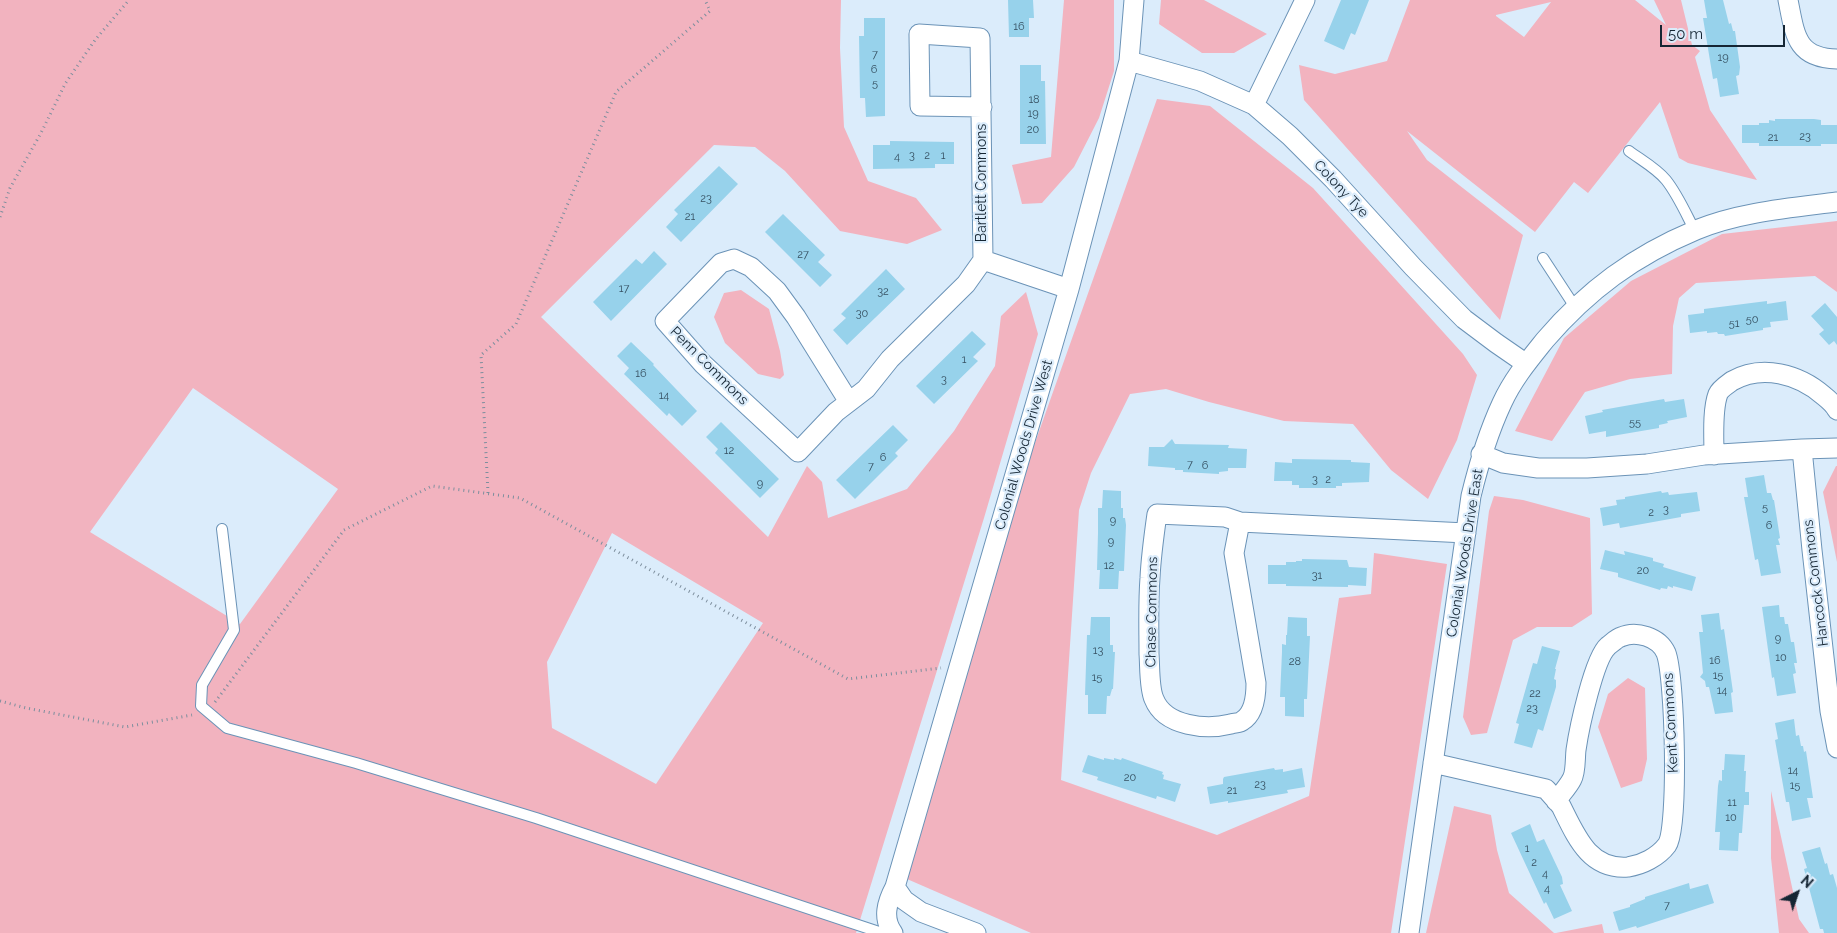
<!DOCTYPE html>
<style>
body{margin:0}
#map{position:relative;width:1837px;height:933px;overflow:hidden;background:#dbecfb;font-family:Raleway,sans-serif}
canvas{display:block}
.north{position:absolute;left:1772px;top:868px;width:50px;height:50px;-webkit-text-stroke:4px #dbecfb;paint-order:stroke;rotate:41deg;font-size:14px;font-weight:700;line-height:20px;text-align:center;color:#152634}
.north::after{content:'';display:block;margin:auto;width:18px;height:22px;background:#152634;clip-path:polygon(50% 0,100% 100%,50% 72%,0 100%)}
.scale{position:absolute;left:1660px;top:25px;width:125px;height:22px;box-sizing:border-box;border:2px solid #152634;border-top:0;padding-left:6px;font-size:15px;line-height:18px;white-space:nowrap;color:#152634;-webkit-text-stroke:4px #dbecfb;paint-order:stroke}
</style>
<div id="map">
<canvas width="1837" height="933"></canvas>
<div class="north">N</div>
<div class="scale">50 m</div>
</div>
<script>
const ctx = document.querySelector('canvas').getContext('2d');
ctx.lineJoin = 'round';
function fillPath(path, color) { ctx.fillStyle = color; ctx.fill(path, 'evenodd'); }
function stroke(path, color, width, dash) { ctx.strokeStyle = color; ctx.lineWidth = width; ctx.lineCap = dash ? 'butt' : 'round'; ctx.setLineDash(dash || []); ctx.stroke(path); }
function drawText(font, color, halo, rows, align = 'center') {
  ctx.font = font + ' Raleway,sans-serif'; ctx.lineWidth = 4.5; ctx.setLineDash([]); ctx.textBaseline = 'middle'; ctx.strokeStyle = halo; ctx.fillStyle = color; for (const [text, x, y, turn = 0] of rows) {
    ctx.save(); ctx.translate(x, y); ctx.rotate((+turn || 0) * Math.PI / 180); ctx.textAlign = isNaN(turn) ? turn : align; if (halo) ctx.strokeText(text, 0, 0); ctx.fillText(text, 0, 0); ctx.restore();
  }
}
fillPath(new Path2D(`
 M 0,0 L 841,0 L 840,48 L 844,127 L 868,181 L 916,198 L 942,230 L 907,244 L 840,231 L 785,171 L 755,147 L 714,145 L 541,317 L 768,537 L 807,466 L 822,482 L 828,518 L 907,489 L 954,431 L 995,366 L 1001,316 L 1026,292 L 1038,334 L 984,518 L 856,933 L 0,933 ZM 193,388 L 338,489 L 240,624 L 90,532 ZM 612,533 L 763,623 L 656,784 L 552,728 L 547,662 Z
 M 1064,0 L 1114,0 L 1114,71 L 1099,118 L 1074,167 L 1042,203 L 1022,204 L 1012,165 L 1051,157 Z
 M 1161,0 L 1204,0 L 1267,34 L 1234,53 L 1202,53 L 1159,24 Z
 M 1410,0 L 1635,0 L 1666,25 L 1654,0 L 1681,0 L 1692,45 L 1700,51 L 1695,57 L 1710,110 L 1757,180 L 1688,163 L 1679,158 L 1660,102 L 1588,193 L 1574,182 L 1535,232 L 1407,131 L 1427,160 L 1523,235 L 1500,320 L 1304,100 L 1299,65 L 1335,74 L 1387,61 ZM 1551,2 L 1524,37 L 1496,16 L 1496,15 Z
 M 1157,99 L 1210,106 L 1313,188 L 1463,354 L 1477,375 L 1457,440 L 1428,499 L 1391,470 L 1353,424 L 1284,421 L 1209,402 L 1166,389 L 1130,394 L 1091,473 L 1079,510 L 1061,780 L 1217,835 L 1309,796 L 1339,598 L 1371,594 L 1374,553 L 1447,564 L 1391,933 L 1031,933 L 907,879 L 1009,516 Z
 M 1837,221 L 1837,292 L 1815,276 L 1696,283 L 1679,298 L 1673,326 L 1672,374 L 1630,379 L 1585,392 L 1552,441 L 1515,431 L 1564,338 L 1631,281 L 1722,234 Z
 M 741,290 L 769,309 L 780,351 L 784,375 L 780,379 L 758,374 L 725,343 L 714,317 L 724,293 Z
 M 1836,466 L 1837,466 L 1837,562 L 1823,492 Z
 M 1494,496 L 1523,500 L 1590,518 L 1592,614 L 1572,627 L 1537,627 L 1513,640 L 1487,733 L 1471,735 L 1463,717 L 1489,511 Z
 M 1628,678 L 1645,688 L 1647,759 L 1642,781 L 1621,788 L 1598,727 L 1608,694 Z
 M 1771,791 L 1799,919 L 1809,933 L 1779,933 L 1771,858 Z
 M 1454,806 L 1491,815 L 1497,850 L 1509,893 L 1554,933 L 1426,933 Z
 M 1602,924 L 1604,933 L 1556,933 Z`), '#f2b3bf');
fillPath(new Path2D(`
 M 1008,0 L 1033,0 L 1034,18 L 1029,18 L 1029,37 L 1009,37 Z
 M 1341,0 L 1369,0 L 1355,35 L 1351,33 L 1344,50 L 1324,41 Z
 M 1704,0 L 1723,0 L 1729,24 L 1731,23 L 1733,31 L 1735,31 L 1740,67 L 1739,75 L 1736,76 L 1739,94 L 1720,97 L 1717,78 L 1713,79 L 1703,18 L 1707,18 Z
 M 864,18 L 885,18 L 885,116 L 866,117 L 865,98 L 860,98 L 859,36 L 864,36 Z
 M 1020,65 L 1041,65 L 1041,81 L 1045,81 L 1046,144 L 1020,144 Z
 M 1775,119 L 1814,119 L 1821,120 L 1821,125 L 1837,125 L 1837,144 L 1821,144 L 1821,146 L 1759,146 L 1759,143 L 1742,143 L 1742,125 L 1759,125 L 1759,123 L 1769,123 L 1769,120 L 1775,121 Z
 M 890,141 L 954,142 L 954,164 L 935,164 L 935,168 L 873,169 L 873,145 L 890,145 Z
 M 719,166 L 738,184 L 681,242 L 666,227 L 678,214 L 674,210 Z
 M 783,214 L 825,255 L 818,262 L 832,275 L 820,287 L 765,232 Z
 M 654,251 L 667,264 L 611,321 L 593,302 L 636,259 L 642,264 Z
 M 886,269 L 905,289 L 847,345 L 833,330 L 846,318 L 841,314 Z
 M 1767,301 L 1767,304 L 1786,301 L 1788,320 L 1770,322 L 1771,327 L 1763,328 L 1763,330 L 1725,336 L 1724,334 L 1718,334 L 1717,332 L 1707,333 L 1707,331 L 1690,333 L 1688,315 L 1704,313 L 1704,309 Z
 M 1825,303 L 1837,317 L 1837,345 L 1834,341 L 1829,345 L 1819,334 L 1824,330 L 1811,316 Z
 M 972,331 L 986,344 L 973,357 L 978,361 L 934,404 L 916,386 Z
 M 631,342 L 654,364 L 653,365 L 697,411 L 682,426 L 669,413 L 667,416 L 624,374 L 629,368 L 617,356 Z
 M 1664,399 L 1665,402 L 1684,399 L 1687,417 L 1667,421 L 1668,423 L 1659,425 L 1659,428 L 1606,437 L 1606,431 L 1589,434 L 1585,416 L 1603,412 L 1602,410 Z
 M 721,422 L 779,479 L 760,498 L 715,453 L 718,449 L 706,437 Z
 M 893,425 L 908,440 L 895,453 L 898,456 L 855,499 L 836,480 Z
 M 1172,439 L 1175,444 L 1229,445 L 1228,448 L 1247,449 L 1246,468 L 1228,468 L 1228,471 L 1219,472 L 1219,474 L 1183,472 L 1183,470 L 1175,470 L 1175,468 L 1148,466 L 1149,447 L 1164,447 Z
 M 1292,459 L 1351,460 L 1351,462 L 1370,463 L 1369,482 L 1342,483 L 1342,486 L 1336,486 L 1336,488 L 1299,488 L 1299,485 L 1292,485 L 1292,481 L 1274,481 L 1275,462 L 1292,463 Z
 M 1764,475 L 1767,493 L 1771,493 L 1773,500 L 1774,500 L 1780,538 L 1778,539 L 1780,545 L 1776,545 L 1781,573 L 1761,576 L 1758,559 L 1755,560 L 1744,497 L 1748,497 L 1745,478 Z
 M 1103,490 L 1121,491 L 1121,508 L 1123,508 L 1123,518 L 1125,518 L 1126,525 L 1124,571 L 1119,571 L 1118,589 L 1099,589 L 1100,570 L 1097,570 L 1098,533 L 1098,508 L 1102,508 Z
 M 1661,491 L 1662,493 L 1668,492 L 1669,495 L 1697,492 L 1700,511 L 1681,514 L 1681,517 L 1620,528 L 1619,523 L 1603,526 L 1600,508 L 1617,505 L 1616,500 L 1625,499 L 1625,497 Z
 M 1605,550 L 1625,555 L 1624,551 L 1653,558 L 1653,561 L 1664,564 L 1663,567 L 1696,577 L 1692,591 L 1673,586 L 1673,588 L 1668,586 L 1667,589 L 1661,588 L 1660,590 L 1618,577 L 1618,573 L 1600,569 Z
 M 1302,559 L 1347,560 L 1349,567 L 1367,568 L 1366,586 L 1348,585 L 1348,587 L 1286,586 L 1286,584 L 1268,584 L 1268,565 L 1286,565 L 1286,562 L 1296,562 L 1296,561 L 1302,561 Z
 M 1779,605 L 1780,617 L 1784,617 L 1785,624 L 1788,624 L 1791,642 L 1794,642 L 1797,663 L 1794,663 L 1796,673 L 1793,674 L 1796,693 L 1777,696 L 1774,677 L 1772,678 L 1762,607 Z
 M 1719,613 L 1721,630 L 1724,629 L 1733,692 L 1731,693 L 1733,712 L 1715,714 L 1709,687 L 1706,687 L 1705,681 L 1700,677 L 1703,673 L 1699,632 L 1703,632 L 1701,615 Z
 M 1091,617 L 1110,617 L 1110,645 L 1113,645 L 1113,652 L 1115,652 L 1113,689 L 1112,689 L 1110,696 L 1107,696 L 1106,714 L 1088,714 L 1088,695 L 1085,695 L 1087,635 L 1090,635 Z
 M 1288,617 L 1307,618 L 1307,636 L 1310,636 L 1307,699 L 1304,699 L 1304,717 L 1285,716 L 1285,697 L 1280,697 L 1282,652 L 1282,644 L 1286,645 L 1286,635 L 1287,635 Z
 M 1542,646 L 1560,651 L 1555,669 L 1556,669 L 1554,679 L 1556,680 L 1556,687 L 1543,731 L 1538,729 L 1532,748 L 1514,743 L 1519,724 L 1516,723 L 1533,663 L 1537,664 Z
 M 1794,719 L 1796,736 L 1799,735 L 1801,746 L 1803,746 L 1804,752 L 1806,751 L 1813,798 L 1807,798 L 1811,817 L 1792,821 L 1789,802 L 1786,802 L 1775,740 L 1778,739 L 1775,723 Z
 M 1725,754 L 1745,755 L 1744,771 L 1746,771 L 1745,792 L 1749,792 L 1749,805 L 1744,805 L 1742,833 L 1739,833 L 1738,851 L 1719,850 L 1720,832 L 1715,832 L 1718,786 L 1719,780 L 1722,781 L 1722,770 L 1724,770 Z
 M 1088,755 L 1104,760 L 1104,758 L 1114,760 L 1114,758 L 1121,760 L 1122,758 L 1163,772 L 1162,774 L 1164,775 L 1163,779 L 1181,784 L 1175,802 L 1157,796 L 1156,799 L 1097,780 L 1098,777 L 1082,772 Z
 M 1274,768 L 1275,770 L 1283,769 L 1283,772 L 1302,768 L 1305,787 L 1287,790 L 1288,793 L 1228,803 L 1228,801 L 1210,804 L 1207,787 L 1223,784 L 1223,779 L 1224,777 Z
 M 1530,824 L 1537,842 L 1544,839 L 1562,877 L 1563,884 L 1560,885 L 1572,911 L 1554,919 L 1546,902 L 1544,904 L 1511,833 Z
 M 1820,847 L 1825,864 L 1827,863 L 1830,875 L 1833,874 L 1837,888 L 1837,933 L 1824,933 L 1823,929 L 1820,929 L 1804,869 L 1807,868 L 1802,852 Z
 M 1689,883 L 1690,889 L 1708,884 L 1714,903 L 1637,928 L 1636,926 L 1619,931 L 1613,912 L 1630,907 L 1630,905 L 1645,899 L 1645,897 Z`), '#97d2eb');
const lane = new Path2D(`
 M 1629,151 C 1641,160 1656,168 1666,180 C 1678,195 1686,214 1695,231
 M 1543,258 L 1575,307
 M 222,529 L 234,630 L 202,685 L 201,706 L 227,728 L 356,763 L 536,818 L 879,932 L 890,928`);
const street = new Path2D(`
 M 1788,0 C 1795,35 1796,58 1837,59
 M 1129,61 L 1200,81 L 1254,105 L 1290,136 L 1333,179 L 1413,267 L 1464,319 L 1496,343 L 1525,363
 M 1254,105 L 1305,0
 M 982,107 L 920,106 L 919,34 L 980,38 L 983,260
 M 983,260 L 1069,289
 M 849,402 L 796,317 L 777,291 L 751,267 L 734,259 L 721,263 L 665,321 L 703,364 L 798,452 L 836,412 L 866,389 L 890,359 L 966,284 L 983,260
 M 1837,448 L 1802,449 L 1812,550 L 1830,711 L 1837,748
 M 1481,454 L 1503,463 L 1538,468 L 1587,468 L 1647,464 L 1704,455 L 1802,449
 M 1714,455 C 1714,438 1712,410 1718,394 C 1720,389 1728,384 1732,381 C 1762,364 1799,374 1824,396 C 1829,400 1834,404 1837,410
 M 1240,522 L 1234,553 L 1256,683 C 1256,695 1254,714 1242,721 C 1240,723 1234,723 1231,724 C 1207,730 1165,727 1154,699 C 1149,688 1150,666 1149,654 C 1149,629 1148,603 1150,578 C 1151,556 1154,535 1157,514 L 1225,517 L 1240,522 L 1466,533
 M 1433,763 L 1546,789 L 1561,806 C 1576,836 1589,870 1628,867 C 1642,865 1658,857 1667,845 C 1679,827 1675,676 1666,653 C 1659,637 1636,630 1621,637 C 1617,638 1612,643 1608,646 C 1594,658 1579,729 1576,750 C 1575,758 1576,772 1572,779 C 1568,787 1561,794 1556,801
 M 895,887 L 904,900 L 921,912 L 976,933
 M 893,933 C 882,918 887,902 895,887 L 1069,289 L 1129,61 L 1134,0
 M 1409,933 L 1471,496 C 1479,463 1488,433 1502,403 C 1513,379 1529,360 1545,340 C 1588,290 1634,256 1696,230 C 1740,212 1790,208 1837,202`);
stroke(lane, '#6b93b7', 12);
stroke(street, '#6b93b7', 21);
stroke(new Path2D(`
 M 0,217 L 10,188 L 41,133 L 65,84 L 95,40 L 129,0
 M 488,493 L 481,355 L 516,324 L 616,92 L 710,11 L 705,0
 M 0,701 L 26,708 L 125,727 L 192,715
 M 215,702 L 344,530 L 432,486 L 520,498 L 848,679 L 941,668`), '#7d8e9d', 3, [1, 4]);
stroke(lane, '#fff', 10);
stroke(street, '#fff', 19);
drawText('11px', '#365162', null, [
 ["16",1019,27],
 ["7",875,55],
 ["19",1723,58],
 ["6",874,70],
 ["5",875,84],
 ["18",1034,100],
 ["19",1033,114],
 ["20",1033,130],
 ["23",1805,137],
 ["21",1773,138],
 ["3",912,156],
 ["2",927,156],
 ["1",943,156],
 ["4",897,157],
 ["23",706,199],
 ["21",690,217],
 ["27",803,255],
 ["17",624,289],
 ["32",883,292],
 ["30",862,314],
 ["50",1752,320],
 ["51",1734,324],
 ["1",964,360],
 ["16",641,374],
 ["3",944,380],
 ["14",664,396],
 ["55",1635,423],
 ["12",729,451],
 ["6",883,458],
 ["7",1190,465],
 ["6",1205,466],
 ["7",871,467],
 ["3",1315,480],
 ["2",1328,480],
 ["9",760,484],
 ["5",1765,508],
 ["3",1666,510],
 ["2",1651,513],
 ["9",1113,521],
 ["6",1769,526],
 ["9",1111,542],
 ["12",1109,566],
 ["20",1643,571],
 ["31",1317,576],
 ["9",1778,639],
 ["13",1098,651],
 ["10",1781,658],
 ["16",1715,661],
 ["28",1295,662],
 ["15",1718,676],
 ["15",1097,678],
 ["14",1722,691],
 ["22",1535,694],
 ["23",1532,709],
 ["14",1793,771],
 ["20",1130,778],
 ["23",1260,785],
 ["15",1795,786],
 ["21",1232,791],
 ["11",1732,803],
 ["10",1731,818],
 ["1",1527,849],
 ["2",1534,863],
 ["4",1545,874],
 ["4",1547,889],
 ["7",1667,906]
]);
drawText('14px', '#152634', '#dbecfb', [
 ["Bartlett Commons",982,183,-90],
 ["Colony Tye",1341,189,47],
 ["Penn Commons",709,366,45],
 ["Colonial Woods Drive West",1024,445,-74],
 ["Colonial Woods Drive East",1465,553,-81],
 ["Hancock Commons",1816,583,-97],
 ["Chase Commons",1152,612,-89],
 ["Kent Commons",1671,723,-93]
]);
</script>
